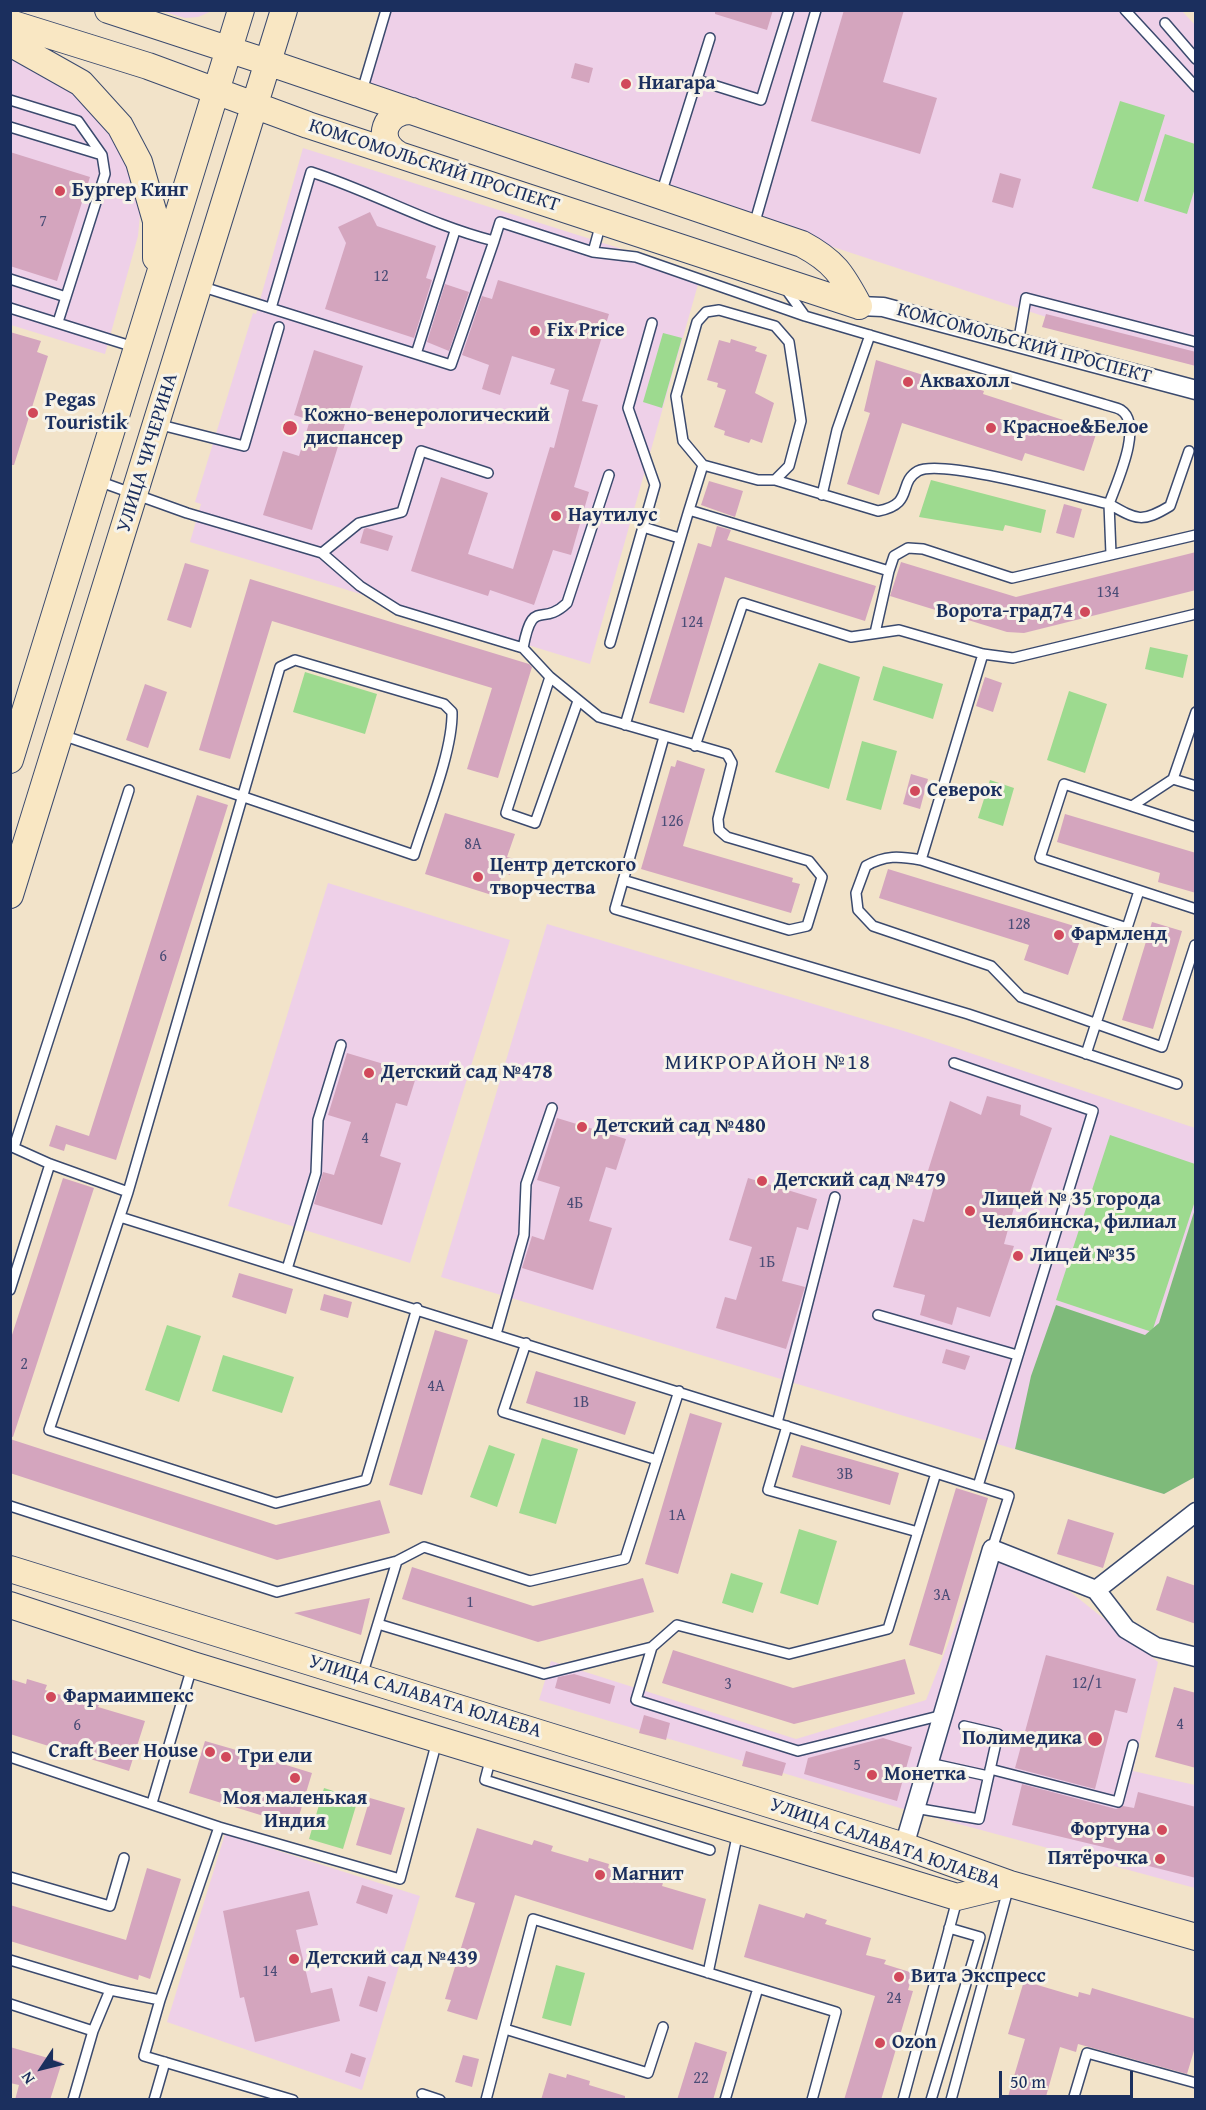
<!DOCTYPE html>
<meta charset="utf-8">
<style>
body{margin:0}
#map{position:relative;width:1206px;height:2110px;overflow:hidden;background:#f2e3c9;font-family:"Gentium Book Plus",serif}
canvas{display:block}
.frame{position:absolute;inset:0;border:12px solid #1b2f5e;pointer-events:none}
.north{position:absolute;left:12px;top:2038px;width:60px;height:60px;-webkit-text-stroke:4px #f7f3e8;paint-order:stroke;rotate:235deg;font-size:16px;font-weight:700;line-height:24px;text-align:center;color:#1b2f5e}
.north::after{content:'';display:block;margin:auto;width:21px;height:27px;background:#1b2f5e;clip-path:polygon(50% 0,100% 100%,50% 72%,0 100%)}
.scale{position:absolute;left:999px;top:2071px;width:134px;height:27px;box-sizing:border-box;border:3px solid #1b2f5e;border-top:0;padding-left:8px;font-size:18px;line-height:21px;white-space:nowrap;color:#1b2f5e;-webkit-text-stroke:4px #f7f3e8;paint-order:stroke}
</style>
<div id="map">
<canvas width="1206" height="2110"></canvas>
<div class="frame"></div>
<div class="north">N</div>
<div class="scale">50 m</div>
</div>
<script>
const ctx = document.querySelector('canvas').getContext('2d');
ctx.lineJoin = 'round';
function fillPath(path, color) { ctx.fillStyle = color; ctx.fill(path, 'evenodd'); }
function stroke(path, color, width, dash) { ctx.strokeStyle = color; ctx.lineWidth = width; ctx.lineCap = dash ? 'butt' : 'round'; ctx.setLineDash(dash || []); ctx.stroke(path); }
function drawText(font, color, halo, rows, align = 'center') {
  ctx.font = font + ' "Gentium Book Plus",serif'; ctx.lineWidth = 6; ctx.setLineDash([]); ctx.textBaseline = 'middle'; ctx.strokeStyle = halo; ctx.fillStyle = color; for (const [text, x, y, turn = 0] of rows) {
    ctx.save(); ctx.translate(x, y); ctx.rotate((+turn || 0) * Math.PI / 180); ctx.textAlign = isNaN(turn) ? turn : align; if (halo) ctx.strokeText(text, 0, 0); ctx.fillText(text, 0, 0); ctx.restore();
  }
}
fillPath(new Path2D(`
 M 161,11 L 212,11 L 198,17 L 185,18 Z
 M 391,11 L 1182,11 L 1196,26 L 1195,366 L 742,217 L 367,88 Z
 M 11,53 L 57,75 L 113,130 L 134,167 L 141,204 L 138,236 L 105,354 L 11,325 Z
 M 303,148 L 701,274 L 590,664 L 190,542 L 201,504 L 195,502 L 253,313 L 256,314 Z
 M 328,883 L 510,940 L 410,1263 L 228,1206 Z
 M 547,924 L 907,1032 L 1195,1128 L 1195,1477 L 1164,1494 L 441,1277 Z
 M 982,1557 L 1063,1586 L 1158,1662 L 1133,1771 L 1195,1785 L 1195,1888 L 900,1808 L 539,1700 L 551,1661 L 796,1739 L 926,1700 Z
 M 225,1834 L 420,1896 L 362,2090 L 167,2022 Z`), '#eed0e8');
fillPath(new Path2D(`
 M 1120,101 L 1165,115 L 1138,202 L 1092,188 Z
 M 1165,134 L 1195,144 L 1195,188 L 1187,214 L 1144,201 Z
 M 663,333 L 682,338 L 662,408 L 643,402 Z
 M 931,480 L 1046,510 L 1041,533 L 1005,525 L 1003,531 L 919,517 Z
 M 1150,647 L 1188,655 L 1183,678 L 1145,669 Z
 M 819,663 L 860,677 L 829,789 L 775,772 Z
 M 883,666 L 943,684 L 933,719 L 873,700 Z
 M 305,672 L 377,694 L 365,734 L 293,712 Z
 M 1069,691 L 1107,704 L 1085,773 L 1047,760 Z
 M 862,741 L 897,751 L 881,810 L 846,800 Z
 M 990,780 L 1014,788 L 1003,826 L 978,818 Z
 M 1110,1135 L 1195,1164 L 1195,1201 L 1152,1332 L 1056,1300 Z
 M 167,1325 L 201,1336 L 179,1402 L 145,1390 Z
 M 223,1355 L 294,1377 L 282,1413 L 212,1391 Z
 M 542,1438 L 578,1449 L 556,1524 L 519,1513 Z
 M 489,1445 L 515,1454 L 497,1507 L 470,1497 Z
 M 799,1529 L 837,1541 L 818,1605 L 780,1593 Z
 M 731,1573 L 763,1583 L 753,1613 L 722,1603 Z
 M 324,1788 L 358,1799 L 343,1849 L 309,1839 Z
 M 556,1965 L 585,1973 L 571,2026 L 542,2018 Z`), '#9dda8f');
fillPath(new Path2D(`
 M 1195,1209 L 1195,1477 L 1164,1494 L 1015,1449 L 1031,1376 L 1056,1305 L 1145,1335 L 1159,1323 Z`), '#7eba7a');
fillPath(new Path2D(`
 M 715,10 L 773,10 L 767,30 L 715,14 Z
 M 844,10 L 904,10 L 883,82 L 937,98 L 920,154 L 811,121 Z
 M 575,63 L 593,68 L 589,83 L 571,78 Z
 M 10,152 L 90,177 L 57,281 L 10,266 Z
 M 1000,173 L 1021,179 L 1013,208 L 992,202 Z
 M 370,212 L 377,226 L 436,246 L 426,278 L 432,280 L 414,338 L 325,309 L 346,243 L 338,227 Z
 M 498,280 L 609,314 L 582,401 L 598,405 L 574,487 L 589,492 L 571,555 L 553,550 L 534,605 L 490,590 L 488,596 L 411,571 L 441,477 L 488,493 L 468,554 L 513,569 L 550,447 L 554,448 L 569,390 L 550,384 L 555,369 L 512,356 L 500,395 L 482,389 L 489,365 L 462,355 L 482,296 L 492,299 Z
 M 445,284 L 469,292 L 449,351 L 427,342 Z
 M 1046,314 L 1196,352 L 1196,366 L 1042,327 Z
 M 10,332 L 41,341 L 37,352 L 48,356 L 14,465 L 10,465 Z
 M 731,339 L 757,347 L 755,351 L 767,355 L 755,393 L 774,403 L 762,443 L 751,439 L 749,443 L 724,435 L 725,431 L 714,427 L 726,390 L 717,387 L 718,383 L 707,380 L 719,340 L 730,343 Z
 M 314,350 L 363,366 L 312,530 L 263,515 L 283,451 L 299,456 L 310,420 L 294,415 Z
 M 876,360 L 967,389 L 967,386 L 984,391 L 983,394 L 1097,431 L 1084,471 L 1025,453 L 1022,461 L 902,423 L 879,495 L 847,484 L 870,413 L 864,411 Z
 M 709,481 L 743,491 L 735,517 L 701,505 Z
 M 1064,504 L 1082,509 L 1074,538 L 1056,533 Z
 M 717,526 L 731,530 L 727,540 L 876,586 L 865,621 L 725,577 L 684,713 L 649,703 L 698,543 L 711,547 Z
 M 367,528 L 393,536 L 388,551 L 360,543 L 364,529 Z
 M 1196,552 L 1196,590 L 1024,633 L 1007,632 L 890,596 L 901,562 L 1016,597 Z
 M 185,563 L 209,570 L 191,628 L 167,620 Z
 M 250,579 L 529,664 L 532,667 L 498,778 L 467,769 L 492,688 L 272,621 L 230,759 L 199,750 Z
 M 985,677 L 1002,683 L 993,712 L 976,706 Z
 M 145,684 L 167,692 L 148,748 L 126,740 Z
 M 677,760 L 705,769 L 683,846 L 793,878 L 792,882 L 800,884 L 791,913 L 641,869 L 671,766 L 675,767 Z
 M 911,774 L 928,779 L 920,809 L 903,804 Z
 M 197,795 L 228,805 L 116,1160 L 66,1144 L 64,1151 L 49,1146 L 56,1125 L 89,1136 Z
 M 445,813 L 515,834 L 507,857 L 515,859 L 512,867 L 510,875 L 503,872 L 495,896 L 425,874 Z
 M 1065,814 L 1196,853 L 1196,893 L 1158,882 L 1160,873 L 1057,842 Z
 M 888,869 L 1084,929 L 1068,975 L 1024,960 L 1029,945 L 879,898 Z
 M 1152,922 L 1182,931 L 1153,1029 L 1122,1020 Z
 M 347,1053 L 417,1074 L 407,1106 L 396,1103 L 380,1156 L 401,1163 L 382,1225 L 314,1204 L 323,1172 L 334,1175 L 351,1122 L 328,1115 Z
 M 987,1096 L 1021,1105 L 1020,1115 L 1052,1128 L 1026,1203 L 1016,1200 L 1004,1244 L 1014,1246 L 990,1317 L 957,1307 L 952,1325 L 920,1315 L 925,1295 L 893,1287 L 913,1219 L 924,1222 L 937,1176 L 927,1174 L 950,1101 L 981,1115 Z
 M 557,1118 L 626,1139 L 616,1170 L 606,1167 L 589,1221 L 612,1228 L 593,1290 L 522,1268 L 532,1236 L 544,1240 L 560,1187 L 537,1180 Z
 M 63,1178 L 94,1188 L 13,1437 L 10,1436 L 10,1341 Z
 M 748,1178 L 817,1199 L 808,1230 L 797,1227 L 782,1281 L 805,1287 L 786,1349 L 716,1328 L 725,1297 L 736,1300 L 752,1247 L 729,1240 Z
 M 239,1273 L 293,1289 L 286,1314 L 232,1297 Z
 M 324,1294 L 352,1302 L 348,1318 L 320,1310 Z
 M 435,1330 L 468,1340 L 422,1495 L 389,1485 Z
 M 946,1349 L 970,1356 L 965,1370 L 942,1363 Z
 M 536,1371 L 636,1402 L 625,1435 L 526,1403 Z
 M 690,1413 L 722,1423 L 678,1574 L 645,1564 Z
 M 10,1439 L 276,1525 L 380,1500 L 390,1533 L 277,1560 L 10,1473 Z
 M 801,1445 L 899,1473 L 890,1505 L 792,1477 Z
 M 956,1488 L 988,1498 L 942,1655 L 909,1645 Z
 M 1068,1519 L 1114,1533 L 1103,1568 L 1057,1554 Z
 M 412,1567 L 533,1606 L 643,1578 L 654,1612 L 538,1642 L 402,1599 Z
 M 1167,1576 L 1196,1586 L 1196,1624 L 1156,1610 Z
 M 370,1598 L 361,1635 L 294,1613 Z
 M 673,1650 L 793,1688 L 905,1659 L 915,1694 L 794,1724 L 662,1683 Z
 M 1046,1655 L 1136,1679 L 1127,1713 L 1115,1710 L 1095,1789 L 1015,1768 Z
 M 574,1674 L 615,1686 L 610,1704 L 555,1688 L 558,1677 Z
 M 10,1679 L 26,1684 L 27,1679 L 47,1685 L 45,1690 L 80,1701 L 82,1697 L 100,1703 L 98,1707 L 145,1721 L 129,1771 L 10,1734 Z
 M 1174,1687 L 1196,1693 L 1196,1768 L 1155,1757 Z
 M 644,1715 L 670,1723 L 666,1740 L 639,1733 Z
 M 883,1738 L 912,1747 L 897,1801 L 804,1774 L 808,1758 Z
 M 205,1741 L 250,1754 L 251,1749 L 269,1754 L 267,1759 L 312,1773 L 296,1826 L 189,1793 Z
 M 746,1751 L 786,1763 L 782,1776 L 742,1766 Z
 M 1022,1784 L 1116,1809 L 1123,1806 L 1134,1808 L 1138,1792 L 1196,1807 L 1196,1878 L 1121,1859 L 1124,1852 L 1012,1825 Z
 M 370,1798 L 405,1808 L 391,1855 L 356,1845 Z
 M 477,1828 L 532,1845 L 534,1840 L 553,1846 L 551,1851 L 588,1862 L 589,1858 L 609,1864 L 608,1868 L 644,1879 L 645,1875 L 664,1880 L 662,1886 L 706,1899 L 693,1950 L 515,1895 L 477,2020 L 447,2011 L 451,2000 L 445,1999 L 475,1903 L 455,1897 Z
 M 147,1868 L 181,1879 L 150,1979 L 139,1975 L 138,1980 L 10,1941 L 10,1905 L 126,1940 Z
 M 362,1885 L 393,1895 L 387,1914 L 356,1903 Z
 M 309,1891 L 318,1925 L 296,1930 L 311,1993 L 332,1988 L 340,2021 L 255,2042 L 244,1997 L 240,1998 L 223,1911 Z
 M 759,1904 L 804,1918 L 806,1913 L 827,1920 L 825,1924 L 871,1938 L 866,1955 L 886,1960 L 884,1964 L 913,1973 L 908,1990 L 913,1991 L 881,2100 L 844,2100 L 875,1996 L 744,1957 Z
 M 368,1976 L 386,1982 L 377,2012 L 359,2006 Z
 M 1024,1981 L 1078,1997 L 1079,1992 L 1090,1995 L 1092,1988 L 1196,2019 L 1196,2044 L 1187,2074 L 1078,2044 L 1076,2052 L 1060,2047 L 1045,2100 L 1007,2100 L 1025,2039 L 1008,2034 Z
 M 695,2042 L 727,2052 L 713,2100 L 677,2100 Z
 M 10,2047 L 62,2062 L 50,2100 L 15,2100 L 19,2085 L 10,2083 Z
 M 351,2053 L 366,2058 L 360,2077 L 345,2072 Z
 M 463,2055 L 479,2059 L 472,2087 L 455,2082 Z
 M 549,2073 L 566,2078 L 567,2074 L 590,2081 L 589,2085 L 625,2096 L 625,2100 L 541,2100 Z`), '#d4a5be');
const lane = new Path2D(`
 M 1125,10 L 1196,87
 M 1165,23 L 1196,59
 M 697,80 L 761,100 L 789,10
 M 362,91 L 386,10
 M 10,100 L 78,121 L 102,155 L 105,174 L 58,322
 M 10,127 L 102,155
 M 661,194 L 710,38
 M 754,225 L 816,10
 M 593,252 L 636,257 L 805,316 L 1103,404 C 1108,406 1116,407 1121,410 C 1144,425 1116,484 1109,504 C 1078,497 942,458 918,471 C 897,483 915,504 878,511 L 775,480 L 758,480 L 703,465 L 689,510
 M 10,279 L 66,297
 M 200,286 L 451,365 L 494,241
 M 785,288 L 805,316
 M 10,308 L 134,347
 M 271,308 L 311,172 C 373,192 430,225 494,241 L 500,222 L 593,252 L 601,223
 M 1018,344 L 1026,298 L 1196,342
 M 416,354 L 455,231
 M 157,424 L 244,446 L 279,327
 M 703,465 L 683,441 L 676,396 L 697,322 L 706,312 L 719,310 L 775,326 L 789,342 L 801,421 L 789,466 L 775,480
 M 98,481 L 187,513 L 322,553 L 360,586 L 398,610 L 523,648 L 550,677 L 599,717 L 727,754 L 732,763 L 718,819 L 719,830 L 727,837 L 809,861 L 822,877 L 807,926 L 789,930 L 623,880
 M 822,495 L 837,430 L 870,335
 M 643,527 L 679,538
 M 322,553 L 359,523 L 402,512 L 421,451 L 488,473
 M 1111,554 L 1109,504 C 1137,520 1142,523 1170,506 L 1189,451
 M 875,633 L 889,571
 M 610,643 L 655,485 L 628,408 L 652,323
 M 523,648 C 533,596 541,628 567,603 L 609,475
 M 550,677 L 506,813 L 535,823 L 578,701
 M 1196,712 L 1173,779 L 1196,786
 M 625,725 L 689,510 L 889,571 L 894,556 L 908,548 L 923,549 L 1012,578 L 1196,535
 M 62,735 L 414,855 C 426,816 453,751 452,712 L 444,704 L 295,660 L 280,667 L 128,1192 L 49,1430 L 276,1503 L 366,1480 L 417,1308
 M 664,737 L 615,909 L 968,1014 L 1177,1084
 M 695,746 L 743,603 L 851,637 L 899,630 L 983,654 L 1013,658 L 1196,614
 M 1132,806 L 1173,779
 M 1196,827 L 1064,784 L 1040,858 L 1196,909
 M 921,860 L 983,654
 M 1127,928 L 921,860 C 899,856 885,855 866,866 L 856,893 L 858,910 L 873,926 L 991,966 L 1021,997 L 1162,1047 L 1195,945
 M 1086,1054 L 1139,891
 M 954,1063 L 1093,1111 L 978,1486
 M 10,1146 L 50,1164 L 128,1192
 M 14,1147 L 129,790
 M 120,1217 L 1009,1496 L 992,1549
 M 287,1269 L 316,1173 L 318,1120 L 341,1045
 M 10,1290 L 50,1164
 M 878,1315 L 1017,1355
 M 496,1334 L 524,1235 L 526,1184 L 552,1108
 M 526,1343 L 503,1412 L 657,1460
 M 777,1423 L 835,1197
 M 787,1426 L 768,1490 L 918,1532
 M 10,1506 L 277,1592 L 397,1561 L 424,1547 L 530,1581 L 625,1559 L 679,1391
 M 378,1624 L 544,1674 L 652,1647 L 677,1625 L 789,1654 L 888,1629 L 936,1473
 M 652,1647 L 636,1700 L 798,1751 L 943,1715
 M 362,1676 L 397,1561
 M 10,1757 L 219,1827 L 400,1879 L 437,1741
 M 491,1757 L 485,1780 L 710,1850
 M 929,1763 L 988,1776
 M 990,1769 L 1118,1802 L 1133,1745
 M 152,1803 L 192,1667
 M 915,1808 L 979,1819 L 998,1734 L 964,1726
 M 219,1827 L 160,2000 L 144,2056 L 293,2100
 M 10,1877 L 110,1906 L 124,1858
 M 10,1960 L 110,1990 L 160,2000
 M 708,1973 L 738,1832
 M 10,2004 L 93,2031
 M 505,2029 L 648,2073 L 663,2027
 M 422,2094 L 440,2100
 M 73,2100 L 93,2031 L 110,1990
 M 154,2100 L 165,2062
 M 486,2100 L 533,1919 L 836,2012 L 812,2100
 M 725,2100 L 758,1988
 M 903,2100 L 957,1900
 M 931,2100 L 980,1937 L 949,1928
 M 951,2100 L 1009,1886
 M 1073,2100 L 1087,2053 L 1196,2083`);
const street = new Path2D(`
 M 859,306 L 883,307 L 1196,390
 M 1096,1590 L 1126,1629 L 1156,1647 L 1196,1657
 M 904,1846 L 992,1549 L 1096,1590 L 1196,1512`);
const secondary = new Path2D(`
 M 108,10 L 267,62 L 802,244 C 834,261 842,274 859,306
 M 10,23 L 148,66 L 308,125 L 859,306
 M 10,43 L 81,83 L 120,126 L 139,162 L 156,221 L 156,258
 M 398,154 C 374,140 385,110 412,111
 M 10,760 L 241,10
 M 10,895 L 284,10
 M 10,1569 L 904,1846 L 1010,1884 L 1196,1937
 M 10,1605 L 193,1665 L 957,1897 L 1010,1884`);
stroke(lane, '#3b4a6e', 12);
stroke(street, '#3b4a6e', 21);
stroke(secondary, '#3b4a6e', 28);
stroke(lane, '#fff', 9);
stroke(street, '#fff', 18);
stroke(secondary, '#f9e7c3', 26);
for (const [x, y, r, color] of [
 [626,84,6,"#d1495b"],
 [60,191,6,"#d1495b"],
 [535,331,6,"#d1495b"],
 [908,382,6,"#d1495b"],
 [33,413,6,"#d1495b"],
 [290,428,8,"#d1495b"],
 [991,428,6,"#d1495b"],
 [556,516,6,"#d1495b"],
 [1085,612,6,"#d1495b"],
 [915,791,6,"#d1495b"],
 [478,877,6,"#d1495b"],
 [1059,935,6,"#d1495b"],
 [369,1073,6,"#d1495b"],
 [582,1127,6,"#d1495b"],
 [762,1181,6,"#d1495b"],
 [970,1211,6,"#d1495b"],
 [1018,1256,6,"#d1495b"],
 [51,1697,6,"#d1495b"],
 [1095,1739,8,"#d1495b"],
 [210,1752,6,"#d1495b"],
 [226,1757,6,"#d1495b"],
 [872,1775,6,"#d1495b"],
 [295,1778,6,"#d1495b"],
 [1162,1830,6,"#d1495b"],
 [1160,1859,6,"#d1495b"],
 [600,1875,6,"#d1495b"],
 [294,1959,6,"#d1495b"],
 [899,1977,6,"#d1495b"],
 [880,2043,6,"#d1495b"]
]) { const dot = new Path2D(); dot.arc(x, y, r, 0, 2 * Math.PI); ctx.fillStyle = color; ctx.fill(dot); stroke(dot, '#f7f3e8', 2); }
drawText('16px', '#494c76', null, [
 ["7",43,222],
 ["12",381,277],
 ["134",1108,593],
 ["124",692,623],
 ["126",672,822],
 ["8А",473,845],
 ["128",1019,925],
 ["6",163,957],
 ["4",365,1139],
 ["4Б",575,1204],
 ["1Б",767,1263],
 ["2",24,1365],
 ["4А",436,1387],
 ["1В",581,1403],
 ["3В",845,1475],
 ["1А",677,1516],
 ["3А",942,1596],
 ["1",470,1603],
 ["12/1",1087,1684],
 ["3",728,1685],
 ["4",1180,1725],
 ["6",77,1726],
 ["5",857,1766],
 ["14",270,1972],
 ["24",894,1999],
 ["22",701,2079]
]);
drawText('bold 20px', '#1b2f5e', '#f7f3e8', [
 ["Ниагара",638,84],
 ["Бургер Кинг",72,191],
 ["Fix Price",547,331],
 ["Аквахолл",920,382],
 ["Pegas",45,401],
 ["Touristik",45,424],
 ["Кожно-венерологический",304,416],
 ["диспансер",304,439],
 ["Красное&Белое",1003,428],
 ["Наутилус",568,516],
 ["Ворота-град74",1073,612,"right"],
 ["Северок",927,791],
 ["Центр детского",490,866],
 ["творчества",490,889],
 ["Фармленд",1071,935],
 ["Детский сад №478",381,1073],
 ["Детский сад №480",594,1127],
 ["Детский сад №479",774,1181],
 ["Лицей № 35 города",982,1200],
 ["Челябинска, филиал",982,1223],
 ["Лицей №35",1030,1256],
 ["Фармаимпекс",63,1697],
 ["Полимедика",1082,1739,"right"],
 ["Craft Beer House",198,1752,"right"],
 ["Три ели",238,1757],
 ["Монетка",884,1775],
 ["Моя маленькая",295,1799,"center"],
 ["Индия",295,1822,"center"],
 ["Фортуна",1150,1830,"right"],
 ["Пятёрочка",1148,1859,"right"],
 ["Магнит",612,1875],
 ["Детский сад №439",306,1959],
 ["Вита Экспресс",911,1977],
 ["Ozon",892,2043]
], 'left');
drawText('20px', '#1b2f5e', '#f7f3e8', [
 ["КОМСОМОЛЬСКИЙ ПРОСПЕКТ",434,166,18],
 ["КОМСОМОЛЬСКИЙ ПРОСПЕКТ",1024,344,15],
 ["УЛИЦА ЧИЧЕРИНА",148,453,-73],
 ["УЛИЦА САЛАВАТА ЮЛАЕВА",425,1697,17],
 ["УЛИЦА САЛАВАТА ЮЛАЕВА",885,1844,19]
]);
ctx.letterSpacing = '1.5px';
drawText('22px', '#1b2f5e', '#f7f3e8', [
 ["МИКРОРАЙОН №18",768,1063]
]);
ctx.letterSpacing = '0px';
</script>
